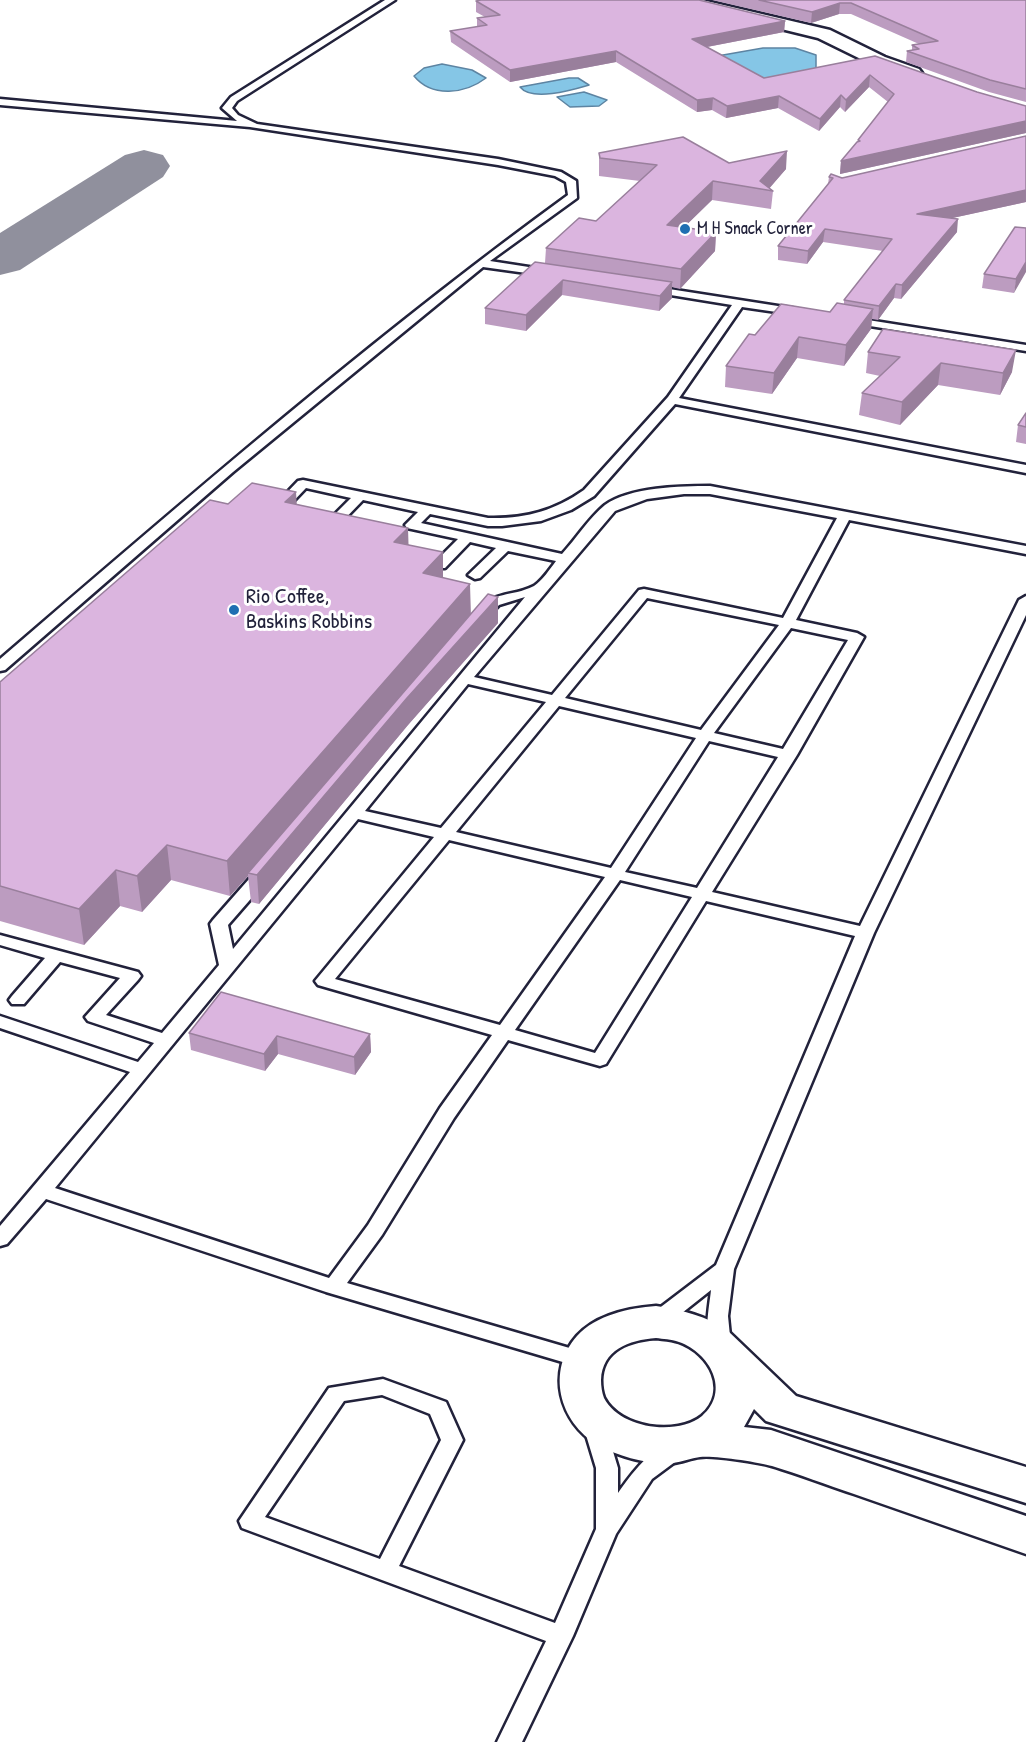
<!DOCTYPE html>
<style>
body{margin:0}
canvas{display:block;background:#fff}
</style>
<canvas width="1026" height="1742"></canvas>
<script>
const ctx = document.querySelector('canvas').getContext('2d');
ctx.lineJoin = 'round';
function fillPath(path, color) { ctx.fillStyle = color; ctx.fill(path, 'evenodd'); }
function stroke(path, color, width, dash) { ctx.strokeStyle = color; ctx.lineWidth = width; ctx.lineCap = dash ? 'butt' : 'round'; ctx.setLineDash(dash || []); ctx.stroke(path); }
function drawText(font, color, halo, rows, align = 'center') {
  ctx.font = font + ' "Patrick Hand",sans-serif'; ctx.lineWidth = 6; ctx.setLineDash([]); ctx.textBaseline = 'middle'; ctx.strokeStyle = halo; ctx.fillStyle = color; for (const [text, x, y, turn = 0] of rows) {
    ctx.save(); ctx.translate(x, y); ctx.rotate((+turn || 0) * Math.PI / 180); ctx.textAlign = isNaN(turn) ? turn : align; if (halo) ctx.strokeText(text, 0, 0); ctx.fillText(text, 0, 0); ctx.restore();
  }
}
const water = new Path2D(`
 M 763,48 L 795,48 L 816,55 L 816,73 L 774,83 L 713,59 L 723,55 Z
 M 442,64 L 472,70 L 486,78 C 465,94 432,98 414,76 L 424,68 Z
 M 569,78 L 578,78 L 589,85 C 572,90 532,102 520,87 Z
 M 584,92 L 607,100 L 599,106 L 570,107 L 557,97 Z`);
fillPath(water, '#85c6e6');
stroke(water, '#5d84a2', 1.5);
fillPath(new Path2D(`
 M 144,150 L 163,155 L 170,166 L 163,177 L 20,270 L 0,275 L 0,233 L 125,155 Z`), '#90909d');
const lane = new Path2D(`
 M 385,0 L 395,0 L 237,101 L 232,108 L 238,115 L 257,124 L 498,159 L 561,172 L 576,181 L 577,198 L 490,261 L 548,270 L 553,273 L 548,276 L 483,267 L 233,472 L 5,670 L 0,671 L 0,659 C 185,500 370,339 568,195 L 566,182 L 555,176 L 498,165 L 250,127 L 0,105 L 0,99 L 237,121 L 222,108 L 231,97 Z
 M 650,286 L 797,309 L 803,312 L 797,315 L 742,307 L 679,398 L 1026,465 L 1026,473 L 675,404 L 594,496 L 571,510 L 541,521 L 502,526 L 488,526 L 430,514 L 421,523 L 562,554 C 575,540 590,517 605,505 C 630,487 681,486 710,486 L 1026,546 L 1026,554 L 849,520 L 796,620 L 857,633 L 864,637 L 797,755 L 712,892 L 860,926 L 1019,600 L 1026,596 L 1026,615 L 874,933 L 734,1269 L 728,1316 L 731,1346 L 727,1352 L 720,1354 L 713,1352 C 703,1334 709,1309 711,1290 L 663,1328 L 656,1330 L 649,1328 L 646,1322 L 649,1316 L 716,1265 L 855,936 L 706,901 L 606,1064 L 600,1066 L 508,1040 L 454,1118 L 382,1235 L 347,1283 L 590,1354 L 594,1360 L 590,1366 L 583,1368 L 326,1292 L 46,1199 L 7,1244 L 0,1246 L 0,1226 L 130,1072 L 0,1028 L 0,1016 L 138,1062 L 154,1043 L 88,1021 L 85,1017 L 120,978 L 60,962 L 24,1004 L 12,1004 L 9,1000 L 12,996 L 45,958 L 0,945 L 0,935 L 138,972 L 141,976 L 138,980 L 106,1015 L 162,1033 L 219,965 L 210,924 L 213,920 L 257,870 L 269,870 L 271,874 L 269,878 L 228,925 L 233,949 L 525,597 L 499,605 L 488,617 L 478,617 L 476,614 C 494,589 510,598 534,586 C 542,581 550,569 556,561 L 508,551 L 480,578 L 475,579 L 468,575 L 496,548 L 470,542 L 445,568 L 435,568 L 433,565 L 435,562 L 458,539 L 407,528 L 405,525 L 418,512 L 363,500 L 333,531 L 328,532 L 321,528 L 351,498 L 306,488 L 285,510 L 280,511 L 273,507 L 298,481 L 303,480 L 488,518 C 525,519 554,511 584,490 L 668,397 L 732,305 L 646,291 L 646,287 ZM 684,494 L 710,494 L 837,518 L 783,618 L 644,589 L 639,590 L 552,695 L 474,677 L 615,511 L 647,499 ZM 647,598 L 779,625 L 701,730 L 565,698 ZM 791,628 L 848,640 L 783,749 L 714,733 ZM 468,684 L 546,702 L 441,828 L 365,811 ZM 559,706 L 696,738 L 611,868 L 456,832 ZM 709,741 L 778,757 L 697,888 L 625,872 ZM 358,819 L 434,837 L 315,981 L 318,985 L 492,1035 L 440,1108 L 368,1225 L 329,1278 L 55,1188 ZM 449,840 L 605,877 L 500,1025 L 335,979 ZM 620,880 L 692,897 L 595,1053 L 515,1030 Z
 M 849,317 L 1026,345 L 1026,351 L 845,322 L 845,318 Z
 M 383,1379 L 446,1402 L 463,1440 L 399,1566 L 555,1623 L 596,1529 L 596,1468 L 583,1425 L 586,1419 L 594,1416 L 602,1419 L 605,1425 L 618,1468 L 618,1493 C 630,1476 658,1436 683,1444 L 686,1450 L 683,1456 L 652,1479 L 616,1534 L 573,1636 L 522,1742 L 497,1742 L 546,1641 L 242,1528 L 239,1521 L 329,1388 ZM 382,1395 L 430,1414 L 441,1440 L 380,1559 L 265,1517 L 344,1401 Z`);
const street = new Path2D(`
 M 673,0 L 702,0 L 830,30 L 885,57 L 919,69 L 922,73 L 919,77 L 907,77 L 873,65 L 818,38 L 675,3 Z`);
const secondary = new Path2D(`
 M 656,1306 C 682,1310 707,1316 728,1331 L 796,1396 L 1026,1467 L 1026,1503 L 766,1421 L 754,1409 L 744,1427 L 771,1430 L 1026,1516 L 1026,1554 C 969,1534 911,1514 854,1494 C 827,1485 799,1474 772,1466 C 759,1462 712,1455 700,1457 C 691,1458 682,1462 673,1463 C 649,1465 620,1457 598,1445 C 559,1422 546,1371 577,1336 C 596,1315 629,1308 656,1306 ZM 656,1338 C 663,1339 671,1339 679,1342 C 710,1353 731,1391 702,1416 C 677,1436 620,1429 604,1398 C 602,1393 601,1386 601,1380 C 602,1350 629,1340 656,1338 Z`);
stroke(lane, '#22223b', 5);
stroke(street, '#22223b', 5);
stroke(secondary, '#22223b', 5);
fillPath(lane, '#fff');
fillPath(street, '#fff');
fillPath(secondary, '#fff');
fillPath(new Path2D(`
 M 712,0 L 1026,0 L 1026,102 L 989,92 L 906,62 L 907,51 L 912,50 L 912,45 L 919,44 L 851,14 L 839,14 L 811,23 Z
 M 476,1 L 785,21 L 784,32 L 707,47 L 764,78 L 875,56 L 977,92 L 1026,106 L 1026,133 L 840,174 L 841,161 L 858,141 L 858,140 L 888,102 L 869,87 L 845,112 L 840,107 L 819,131 L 778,108 L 726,118 L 712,110 L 697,112 L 616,62 L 510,82 L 451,42 L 450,31 L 477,27 L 477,18 L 485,17 L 476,12 Z
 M 1026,136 L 1026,202 L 952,218 L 957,232 L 901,299 L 894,298 L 878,320 L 872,319 L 871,329 L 844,366 L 797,358 L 772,394 L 725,387 L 726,366 L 755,335 L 830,312 L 844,304 L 844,300 L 883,251 L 823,242 L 807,264 L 778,260 L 778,246 L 828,184 L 829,177 L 842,178 Z
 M 599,153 L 786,169 L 769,188 L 773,191 L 771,209 L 712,200 L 683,228 L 716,232 L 715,251 L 680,289 L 672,287 L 672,298 L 659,311 L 562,295 L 526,331 L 485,324 L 485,308 L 545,263 L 546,248 L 596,221 L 640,181 L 599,176 Z
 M 1026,228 L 1014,293 L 982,288 L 984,274 Z
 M 868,352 L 1012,372 L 1000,395 L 938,385 L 900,425 L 859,415 L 862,393 L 880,376 L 866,373 Z
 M 1026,413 L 1026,444 L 1016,442 L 1018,425 Z
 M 228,504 L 297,504 L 409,545 L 443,578 L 471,615 L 498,623 L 408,725 L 259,904 L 251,902 L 248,876 L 230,896 L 171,880 L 142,912 L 120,906 L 84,945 L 0,921 L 0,682 Z
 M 189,1033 L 370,1034 L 371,1052 L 355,1075 L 278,1054 L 265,1071 L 191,1050 Z`), '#bc9cc0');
fillPath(new Path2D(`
 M 840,3 L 839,14 L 811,23 L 812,12 Z
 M 785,21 L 784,32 L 691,50 L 692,39 Z
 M 616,51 L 616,62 L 510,82 L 510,70 Z
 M 870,75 L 869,87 L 845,112 L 846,100 Z
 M 841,95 L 840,107 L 819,131 L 820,119 Z
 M 779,96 L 778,108 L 726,118 L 727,106 Z
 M 713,98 L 712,110 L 697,112 L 697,100 Z
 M 1026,121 L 1026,133 L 840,174 L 841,161 Z
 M 787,151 L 786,169 L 768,190 L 760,181 Z
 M 713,181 L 712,200 L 667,244 L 667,225 Z
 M 1026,190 L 1026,202 L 916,226 L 917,214 Z
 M 958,219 L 957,232 L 901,299 L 902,285 Z
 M 825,229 L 823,242 L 807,264 L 808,251 Z
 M 716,232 L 715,251 L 680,289 L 681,269 Z
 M 1026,262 L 1026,272 L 1014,293 L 1016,279 Z
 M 563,280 L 562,295 L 526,331 L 526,315 Z
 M 672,282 L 672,298 L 659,311 L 660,296 Z
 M 896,284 L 894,298 L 878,320 L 879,306 Z
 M 873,309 L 871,329 L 844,366 L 846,345 Z
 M 799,337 L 797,358 L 772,394 L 774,373 Z
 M 1016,350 L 1012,372 L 1000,395 L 1003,373 Z
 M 941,363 L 938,385 L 900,425 L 902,402 Z
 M 296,492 L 298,524 L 285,502 Z
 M 408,528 L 409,560 L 394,542 Z
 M 443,552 L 443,585 L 423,573 Z
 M 470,584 L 471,617 L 248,873 L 248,876 L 230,896 L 227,861 Z
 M 498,597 L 498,623 L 408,725 L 259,904 L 257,875 L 407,698 Z
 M 167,845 L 171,880 L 142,912 L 137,876 Z
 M 116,870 L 120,906 L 84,945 L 79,909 Z
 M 370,1034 L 371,1052 L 355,1075 L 354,1057 Z
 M 277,1036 L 278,1054 L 265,1071 L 264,1054 Z`), '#997f9c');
const building = new Path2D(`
 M 481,0 L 699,0 L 785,21 L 692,39 L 764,78 L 875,56 L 977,92 L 1026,106 L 1026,121 L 841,161 L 857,142 L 860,141 L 858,140 L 894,94 L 870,75 L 846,100 L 841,95 L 820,119 L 779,96 L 727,106 L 713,98 L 697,100 L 616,51 L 510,70 L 450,31 L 487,25 L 477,18 L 500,15 L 476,1 Z
 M 759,0 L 1026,0 L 1026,89 L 990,80 L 907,51 L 919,49 L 912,45 L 938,41 L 851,3 L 840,3 L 812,12 Z
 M 1026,136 L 1026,190 L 917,214 L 958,219 L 902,285 L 896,284 L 879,306 L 844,300 L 892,239 L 825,229 L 808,251 L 778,246 L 833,178 L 829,177 L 831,174 L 842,178 Z
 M 683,137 L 729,163 L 787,151 L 760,181 L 773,191 L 713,181 L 667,225 L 716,232 L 681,269 L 546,248 L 579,218 L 596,221 L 657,165 L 600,158 L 599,153 Z
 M 1015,227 L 1026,228 L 1026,262 L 1016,279 L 984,274 Z
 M 535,262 L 672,282 L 660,296 L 563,280 L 526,315 L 485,308 Z
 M 837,303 L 873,309 L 846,345 L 799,337 L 774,373 L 726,366 L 749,334 L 755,335 L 781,304 L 830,312 Z
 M 883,329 L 1016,350 L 1003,373 L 941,363 L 902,402 L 862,393 L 900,357 L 868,352 Z
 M 1026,413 L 1026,427 L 1018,425 Z
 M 252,483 L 296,492 L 285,502 L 408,528 L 394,542 L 443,552 L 423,573 L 470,584 L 227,861 L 167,845 L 137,876 L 116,870 L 79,909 L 0,886 L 0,682 L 210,500 L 228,504 Z
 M 488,594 L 498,597 L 407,698 L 257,875 L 248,873 Z
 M 221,992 L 370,1034 L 354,1057 L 277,1036 L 264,1054 L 189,1033 Z`);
fillPath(building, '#dbb5df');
stroke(building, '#997f9c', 1.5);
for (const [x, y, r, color] of [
 [685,229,6,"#1f6fb2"],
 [234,610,6,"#1f6fb2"]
]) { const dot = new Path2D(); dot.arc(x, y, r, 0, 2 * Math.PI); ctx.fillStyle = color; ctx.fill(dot); stroke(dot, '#fff', 2); }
drawText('18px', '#22223b', '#fff', [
 ["M H Snack Corner",697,229]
], 'left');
drawText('22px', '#22223b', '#fff', [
 ["Rio Coffee,",246,597],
 ["Baskins Robbins",246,622]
], 'left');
</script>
